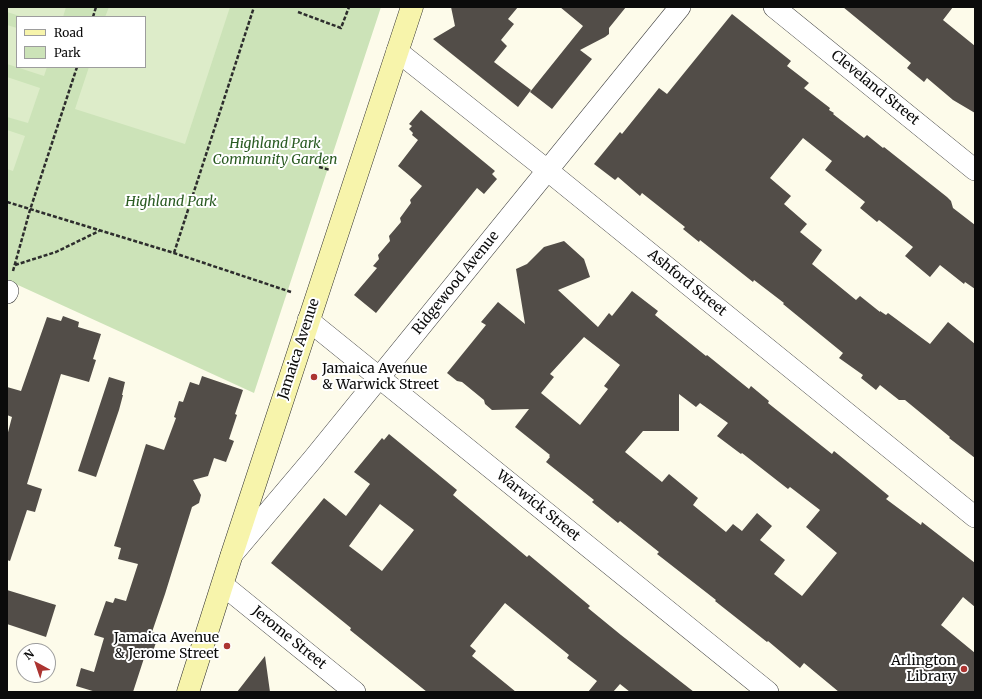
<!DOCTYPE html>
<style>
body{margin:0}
#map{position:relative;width:982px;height:699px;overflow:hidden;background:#fdfbea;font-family:Merriweather,serif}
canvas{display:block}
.frame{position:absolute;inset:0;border:8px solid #0b0b0b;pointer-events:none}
.legend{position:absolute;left:16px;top:16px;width:130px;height:52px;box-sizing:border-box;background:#fff;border:1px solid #9d9d9d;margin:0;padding:5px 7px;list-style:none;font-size:12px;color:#0b0b0b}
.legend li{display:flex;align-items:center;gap:8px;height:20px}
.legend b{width:20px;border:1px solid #9d9d9d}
.north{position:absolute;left:16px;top:643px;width:40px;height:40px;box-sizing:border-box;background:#fff;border:1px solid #9d9d9d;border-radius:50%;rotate:320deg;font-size:11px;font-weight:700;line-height:16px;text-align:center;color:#0b0b0b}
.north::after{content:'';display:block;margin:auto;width:14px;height:18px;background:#ac3431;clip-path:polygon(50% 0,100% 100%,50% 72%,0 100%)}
</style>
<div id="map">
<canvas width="982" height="699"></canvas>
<div class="frame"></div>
<ul class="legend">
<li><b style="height:5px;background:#f7f4ab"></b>Road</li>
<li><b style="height:11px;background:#cce3b8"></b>Park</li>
</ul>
<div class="north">N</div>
</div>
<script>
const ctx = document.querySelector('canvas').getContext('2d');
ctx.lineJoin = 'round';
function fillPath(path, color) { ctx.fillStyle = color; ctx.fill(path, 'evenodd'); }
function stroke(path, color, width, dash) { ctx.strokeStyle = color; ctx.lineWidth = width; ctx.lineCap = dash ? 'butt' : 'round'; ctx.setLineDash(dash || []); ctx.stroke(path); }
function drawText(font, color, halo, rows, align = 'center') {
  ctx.font = font + ' Merriweather,serif'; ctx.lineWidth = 4; ctx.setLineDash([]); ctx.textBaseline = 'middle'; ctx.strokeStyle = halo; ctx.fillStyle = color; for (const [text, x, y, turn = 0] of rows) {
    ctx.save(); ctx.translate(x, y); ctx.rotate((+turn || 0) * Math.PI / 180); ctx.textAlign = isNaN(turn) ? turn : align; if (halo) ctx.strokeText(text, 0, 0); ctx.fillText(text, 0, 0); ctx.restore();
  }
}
fillPath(new Path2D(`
 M 7,7 L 381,7 L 254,393 L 7,280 ZM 17,17 L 145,17 L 145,67 L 17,67 Z`), '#cce3b8');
fillPath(new Path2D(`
 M 7,7 L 66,7 L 63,17 L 23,17 L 7,12 Z
 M 109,7 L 230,7 L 185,144 L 75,109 L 89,67 L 145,67 L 145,17 L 105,17 Z
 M 7,25 L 17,28 L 17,67 L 47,67 L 44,76 L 7,64 Z
 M 7,77 L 40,88 L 28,123 L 7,117 Z
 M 7,130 L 25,136 L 13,171 L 7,169 Z`), '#ddecc9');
fillPath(new Path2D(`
 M 451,7 L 518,7 L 508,19 L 514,24 L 501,40 L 507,46 L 494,62 L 531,90 L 518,107 L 433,39 L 455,26 Z
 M 560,7 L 626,7 L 609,28 L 609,34 L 605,37 L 580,50 L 592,59 L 552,109 L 530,92 L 583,26 Z
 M 843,7 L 953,7 L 943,20 L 975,46 L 975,113 L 953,100 L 927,78 L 924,82 L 907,68 L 911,63 Z
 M 732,14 L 791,61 L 787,66 L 809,83 L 804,88 L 830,108 L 829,110 L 834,113 L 833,114 L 864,138 L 867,135 L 883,148 L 884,147 L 947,197 L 951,201 L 953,208 L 975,225 L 975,289 L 965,282 L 964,284 L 940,265 L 930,277 L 905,256 L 913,247 L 879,220 L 877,222 L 860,208 L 865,202 L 825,170 L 832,161 L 803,138 L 770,178 L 791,196 L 784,204 L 807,224 L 800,232 L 822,250 L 812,264 L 856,300 L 860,296 L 880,312 L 880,311 L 886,315 L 888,313 L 930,344 L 948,322 L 975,344 L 975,458 L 949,438 L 950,437 L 905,400 L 899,400 L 880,385 L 876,390 L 861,378 L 863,375 L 839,358 L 843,353 L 783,304 L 784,303 L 754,280 L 753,282 L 700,240 L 699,242 L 683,229 L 685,227 L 642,193 L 640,196 L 618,177 L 615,180 L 594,164 L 620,132 L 622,134 L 659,88 L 667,94 Z
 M 421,110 L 495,171 L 492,174 L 497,179 L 484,194 L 477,188 L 376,313 L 354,295 L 377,268 L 373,266 L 379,259 L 378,255 L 390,241 L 389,236 L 401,222 L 400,218 L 411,203 L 410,200 L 422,186 L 398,166 L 418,140 L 412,135 L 413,133 L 409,129 L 412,126 L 409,124 Z
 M 564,241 L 584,259 L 590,277 L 558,290 L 598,327 L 609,313 L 612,316 L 632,291 L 658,311 L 655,315 L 706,356 L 707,355 L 749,389 L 751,386 L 769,401 L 768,403 L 832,454 L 834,451 L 861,473 L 889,496 L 886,499 L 921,525 L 922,522 L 975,563 L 975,607 L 963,597 L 941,625 L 975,653 L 975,692 L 839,692 L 804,663 L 800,668 L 768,641 L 767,642 L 715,601 L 716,600 L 657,554 L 659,552 L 620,521 L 618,523 L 592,502 L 594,500 L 546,462 L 550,457 L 549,456 L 550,455 L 515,427 L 529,409 L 492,410 L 485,404 L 484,400 L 462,382 L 457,381 L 447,373 L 486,325 L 481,322 L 498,302 L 525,324 L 516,269 L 527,264 L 544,247 ZM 584,337 L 620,365 L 604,386 L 608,389 L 580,425 L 541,393 L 554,377 L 550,374 ZM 679,394 L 696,407 L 700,403 L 728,423 L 717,436 L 741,454 L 742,453 L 788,489 L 790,487 L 820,510 L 806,527 L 837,553 L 802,596 L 774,574 L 785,560 L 760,540 L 772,526 L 757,513 L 742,531 L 733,524 L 726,532 L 693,505 L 698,498 L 669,474 L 662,482 L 625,452 L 643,431 L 679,431 Z
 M 63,316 L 79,322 L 78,327 L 101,334 L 93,359 L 96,360 L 89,382 L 61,374 L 27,484 L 42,489 L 35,512 L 27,510 L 10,561 L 7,560 L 7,436 L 12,417 L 7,415 L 7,387 L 21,391 L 47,317 L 61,321 Z
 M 202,376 L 243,390 L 235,414 L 237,415 L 229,439 L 234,441 L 226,462 L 214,458 L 208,476 L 193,480 L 201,495 L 199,503 L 192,507 L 165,594 L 152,632 L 159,634 L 152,654 L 146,652 L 133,692 L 96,692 L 76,686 L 81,668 L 94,672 L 104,638 L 94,635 L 106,601 L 113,603 L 115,598 L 126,601 L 138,564 L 118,559 L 121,548 L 114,546 L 146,444 L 164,450 L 176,418 L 174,417 L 179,401 L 183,402 L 190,382 L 199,385 Z
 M 109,377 L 125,382 L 122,395 L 123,395 L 119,410 L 96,477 L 78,471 Z
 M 389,434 L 457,490 L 453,495 L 527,557 L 529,555 L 590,606 L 588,608 L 621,635 L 694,692 L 630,692 L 620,684 L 613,692 L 588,692 L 597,681 L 567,658 L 569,655 L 505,603 L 470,646 L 476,651 L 472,656 L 516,692 L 427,692 L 350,630 L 351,628 L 271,563 L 324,498 L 346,516 L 370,484 L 354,472 L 382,438 L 384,440 ZM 380,504 L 414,530 L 382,571 L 349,546 Z
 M 7,590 L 56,605 L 46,637 L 7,624 Z
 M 265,656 L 270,692 L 237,692 Z`), '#524d48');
const minor = new Path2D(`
 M 774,7 L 975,170
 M 397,51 L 547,170 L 975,517
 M 7,293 L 8,291
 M 308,320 L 768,692
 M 231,556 L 313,459 L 680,7
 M 223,585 L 355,692`);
const secondary = new Path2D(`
 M 188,692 L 231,557 L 412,7`);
stroke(minor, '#3e3e3e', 22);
stroke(secondary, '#2d2d2d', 23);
stroke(new Path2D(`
 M 298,12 L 341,28 L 349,7
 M 93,17 L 96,7
 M 319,167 L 330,170
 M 7,202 L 174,253 L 291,292
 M 174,253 L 254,7
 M 15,265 L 56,252 L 99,231
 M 13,271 L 30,210 L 77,67`), '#2d2d2d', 2.5, [4, 2]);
stroke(minor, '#fff', 21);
stroke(secondary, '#f7f4ab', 22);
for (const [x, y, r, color] of [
 [314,377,4,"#ac3431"],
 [227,646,4,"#ac3431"],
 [964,669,4,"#ac3431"]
]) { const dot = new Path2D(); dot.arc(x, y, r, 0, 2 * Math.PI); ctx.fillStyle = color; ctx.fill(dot); stroke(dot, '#fff', 1.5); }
drawText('14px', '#0b0b0b', '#fff', [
 ["Cleveland Street",875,88,39],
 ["Ridgewood Avenue",456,283,-51],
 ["Ashford Street",687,283,39],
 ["Jamaica Avenue",299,349,-72],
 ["Warwick Street",538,506,39],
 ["Jerome Street",289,638,39]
]);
drawText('italic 14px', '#2a5b22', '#fff', [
 ["Highland Park",275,144],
 ["Community Garden",275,160],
 ["Highland Park",171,202]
]);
drawText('14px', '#0b0b0b', '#fff', [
 ["Jamaica Avenue",322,369,"left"],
 ["& Warwick Street",322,385,"left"],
 ["Jamaica Avenue",219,638],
 ["& Jerome Street",219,654],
 ["Arlington",956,661],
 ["Library",956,677]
], 'right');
</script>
